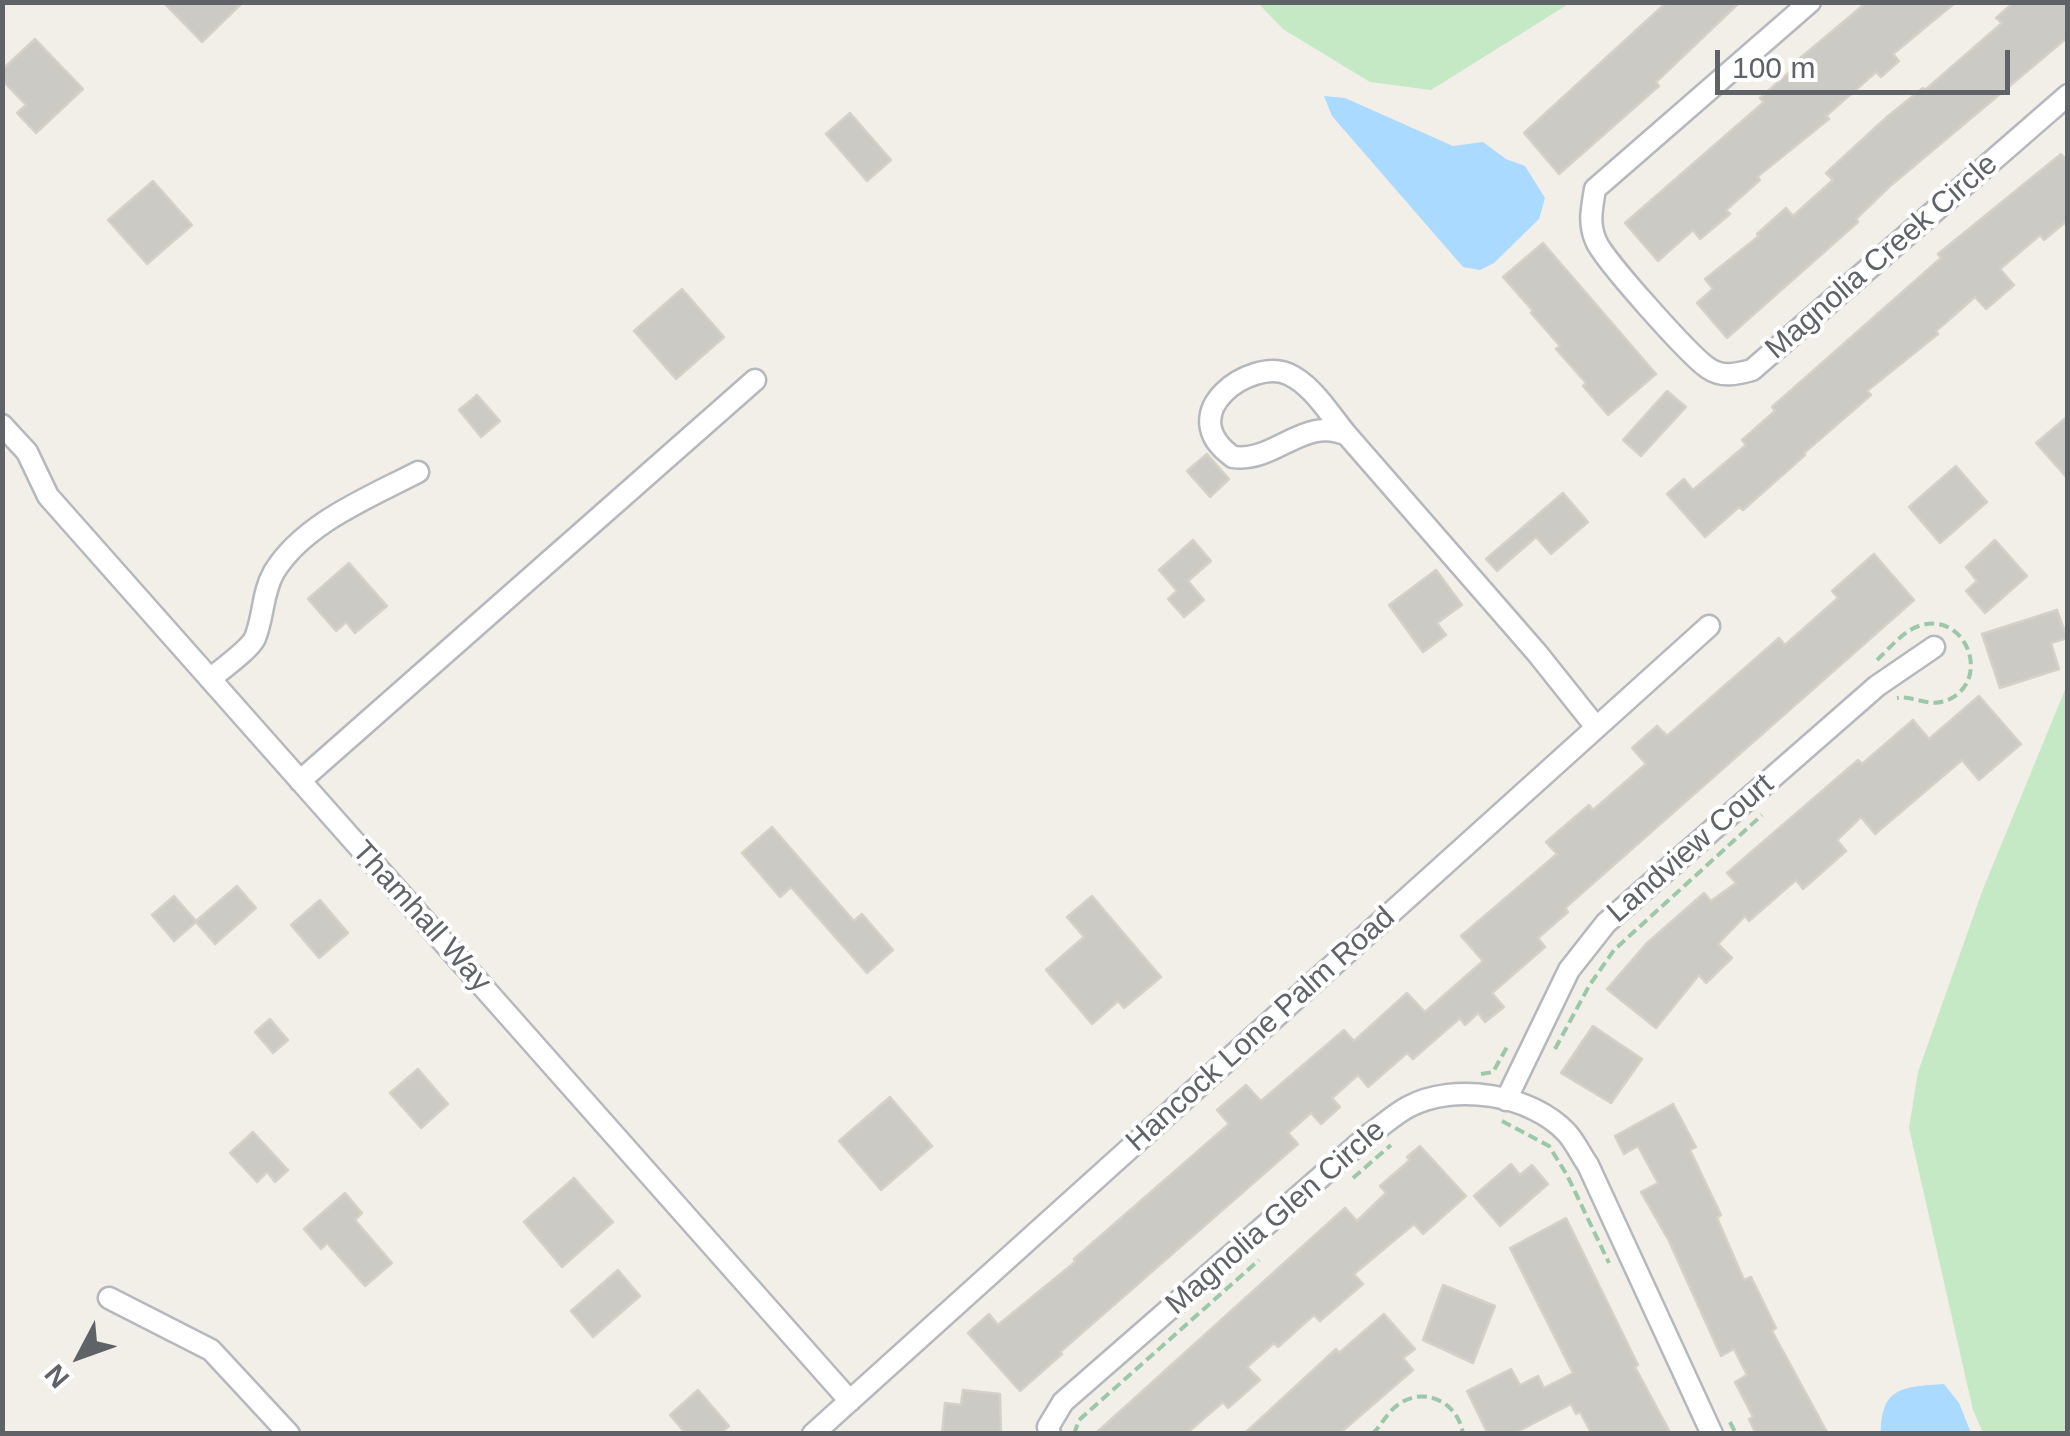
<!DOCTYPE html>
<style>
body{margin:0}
#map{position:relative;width:2070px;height:1436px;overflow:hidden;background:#f1efe8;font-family:Arial,sans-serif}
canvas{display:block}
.frame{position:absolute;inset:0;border:5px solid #5f6368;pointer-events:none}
.north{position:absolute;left:30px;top:1306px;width:100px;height:100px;-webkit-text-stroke:8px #fff;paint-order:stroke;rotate:229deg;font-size:28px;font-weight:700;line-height:40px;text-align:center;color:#5f6368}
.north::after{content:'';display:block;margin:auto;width:35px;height:45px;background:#5f6368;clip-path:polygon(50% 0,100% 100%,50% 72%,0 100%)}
.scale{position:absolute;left:1715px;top:50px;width:295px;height:45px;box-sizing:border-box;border:5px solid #5f6368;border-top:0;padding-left:12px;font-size:30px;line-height:35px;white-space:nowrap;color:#5f6368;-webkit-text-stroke:8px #fff;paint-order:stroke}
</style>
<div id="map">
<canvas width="2070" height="1436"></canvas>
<div class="frame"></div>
<div class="north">N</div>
<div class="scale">100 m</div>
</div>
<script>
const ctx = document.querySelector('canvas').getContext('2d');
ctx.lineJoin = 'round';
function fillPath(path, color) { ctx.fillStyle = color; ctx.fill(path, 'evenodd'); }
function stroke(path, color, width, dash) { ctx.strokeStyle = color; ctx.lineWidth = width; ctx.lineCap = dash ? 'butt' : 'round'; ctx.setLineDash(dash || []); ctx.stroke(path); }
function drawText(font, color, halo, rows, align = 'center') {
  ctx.font = font + ' Arial,sans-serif'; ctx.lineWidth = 8; ctx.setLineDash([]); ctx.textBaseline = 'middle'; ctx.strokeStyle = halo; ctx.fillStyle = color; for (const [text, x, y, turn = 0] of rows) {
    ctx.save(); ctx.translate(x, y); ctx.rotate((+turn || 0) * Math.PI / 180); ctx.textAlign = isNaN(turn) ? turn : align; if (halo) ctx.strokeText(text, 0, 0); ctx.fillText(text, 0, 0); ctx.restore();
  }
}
fillPath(new Path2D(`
 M 1258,3 L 1570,3 L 1431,90 L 1370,82 L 1283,29 Z
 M 2067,685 L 2067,1433 L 1983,1433 L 1973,1410 L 1909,1128 L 1918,1072 L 1983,889 Z`), '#c5e8c5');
fillPath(new Path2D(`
 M 1324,96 L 1345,98 L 1453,146 L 1483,142 L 1506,159 L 1525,166 L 1545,198 L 1539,219 L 1494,263 L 1480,270 L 1463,267 L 1332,116 Z
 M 1944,1384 L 1959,1403 L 1971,1433 L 1881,1433 C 1881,1386 1904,1387 1944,1384 Z`), '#aadaff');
const building = new Path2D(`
 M 163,2 L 243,2 L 202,42 Z
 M 1667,2 L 1740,2 L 1656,82 L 1659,86 L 1559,174 L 1524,133 Z
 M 1867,2 L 1956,2 L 1893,54 L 1899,61 L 1881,77 L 1876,72 L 1826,116 L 1829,119 L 1757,177 L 1760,180 L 1726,210 L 1730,214 L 1700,239 L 1693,230 L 1658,261 L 1625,223 L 1764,102 L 1760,98 L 1794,68 L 1792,65 Z
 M 2014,2 L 2068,2 L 2068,37 L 1889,187 L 1856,219 L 1858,222 L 1727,338 L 1697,303 L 1713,289 L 1705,279 L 1759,236 L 1757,234 L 1786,208 L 1793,216 L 1833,180 L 1826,173 L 1888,116 L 1923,88 L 1925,90 L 2002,23 L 1996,18 Z
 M 35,39 L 83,89 L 36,133 L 17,113 L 26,105 L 2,80 L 2,70 Z
 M 850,113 L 891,160 L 867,181 L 826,134 Z
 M 2061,154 L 2068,162 L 2068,220 L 2044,240 L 2040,235 L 2000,269 L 2014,285 L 1986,309 L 1975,297 L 1936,331 L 1938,334 L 1867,391 L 1871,395 L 1804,453 L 1805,455 L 1743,510 L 1739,507 L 1705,537 L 1667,494 L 1684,479 L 1693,490 L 1746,445 L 1742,440 L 1775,411 L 1772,407 L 1941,258 L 1938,254 Z
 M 153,181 L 192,225 L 147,264 L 108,220 Z
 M 1543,243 L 1656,374 L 1608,415 L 1583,386 L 1586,383 L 1556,349 L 1560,346 L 1531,313 L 1533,311 L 1503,277 Z
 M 682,289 L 724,337 L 676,379 L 634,331 Z
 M 1667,391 L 1686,407 L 1641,456 L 1623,440 Z
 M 477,395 L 500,421 L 481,437 L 459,410 Z
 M 2068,416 L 2068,479 L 2036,443 Z
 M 1207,454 L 1229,479 L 1210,497 L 1187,471 Z
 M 1956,466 L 1987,502 L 1940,543 L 1909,507 Z
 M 1563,493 L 1588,522 L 1551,554 L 1536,537 L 1497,571 L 1486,559 Z
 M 1193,540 L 1211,561 L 1188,581 L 1204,600 L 1184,617 L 1168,599 L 1177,591 L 1159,570 Z
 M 1995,540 L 2027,576 L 1985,613 L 1966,591 L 1977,581 L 1966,567 Z
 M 1874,554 L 1914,600 L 1565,908 L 1568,912 L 1538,938 L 1545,947 L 1492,993 L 1504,1007 L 1485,1022 L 1478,1013 L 1465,1025 L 1460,1018 L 1413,1059 L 1407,1053 L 1368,1087 L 1358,1075 L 1332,1098 L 1340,1107 L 1321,1124 L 1311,1113 L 1288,1133 L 1298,1144 L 1060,1352 L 1062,1354 L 1020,1391 L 968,1333 L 989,1314 L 998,1325 L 1075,1262 L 1074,1259 L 1229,1124 L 1217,1110 L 1246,1085 L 1261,1101 L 1344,1030 L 1354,1041 L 1407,993 L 1425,1012 L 1483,961 L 1461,936 L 1557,854 L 1546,842 L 1589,805 L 1593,810 L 1646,764 L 1632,748 L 1657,726 L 1667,736 L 1779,638 L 1785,645 L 1838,598 L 1832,591 Z
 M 349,563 L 387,606 L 355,633 L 346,622 L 336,631 L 308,599 Z
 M 1436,570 L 1462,605 L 1437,623 L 1446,635 L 1423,652 L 1389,605 Z
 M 2057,610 L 2067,638 L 2051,643 L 2059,669 L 2000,688 L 1982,634 Z
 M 1979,696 L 2021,744 L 1979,780 L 1962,760 L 1875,834 L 1861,817 L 1837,840 L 1846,851 L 1803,889 L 1796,880 L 1749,921 L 1745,916 L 1718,944 L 1732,958 L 1706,983 L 1699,975 L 1656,1028 L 1607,989 L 1646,944 L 1704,893 L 1711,901 L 1736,883 L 1727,873 L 1858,760 L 1862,764 L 1913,720 L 1929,739 Z
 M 772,827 L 854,921 L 862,914 L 893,950 L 867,973 L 791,887 L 780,897 L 742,853 Z
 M 237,886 L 256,908 L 215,944 L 196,922 L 174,941 L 152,915 L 174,896 L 196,921 Z
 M 1092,896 L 1161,977 L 1124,1008 L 1118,1001 L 1092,1024 L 1046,970 L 1084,937 L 1067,917 Z
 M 320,900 L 348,933 L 319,958 L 291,925 Z
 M 270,1019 L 288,1040 L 273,1053 L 255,1032 Z
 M 1593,1026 L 1642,1059 L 1611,1103 L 1561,1073 Z
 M 418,1069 L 448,1104 L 421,1128 L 390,1093 Z
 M 890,1097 L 932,1146 L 881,1190 L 839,1141 Z
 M 1673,1104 L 1696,1147 L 1690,1150 L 1721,1215 L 1717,1218 L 1744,1280 L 1751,1277 L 1776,1328 L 1772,1331 L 1828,1434 L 1756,1434 L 1749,1419 L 1753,1417 L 1735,1382 L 1747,1375 L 1734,1349 L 1721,1356 L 1669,1241 L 1641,1192 L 1658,1183 L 1638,1146 L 1624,1154 L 1615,1136 Z
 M 253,1132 L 288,1170 L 275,1182 L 267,1172 L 257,1182 L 230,1153 Z
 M 1420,1146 L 1466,1196 L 1423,1234 L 1414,1224 L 1354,1274 L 1363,1284 L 1320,1321 L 1314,1315 L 1278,1347 L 1274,1343 L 1247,1367 L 1260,1380 L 1228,1408 L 1223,1402 L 1186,1434 L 1095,1434 L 1345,1208 L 1357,1221 L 1386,1193 L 1380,1186 L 1410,1160 L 1407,1157 Z
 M 1511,1164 L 1520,1175 L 1532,1165 L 1548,1184 L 1500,1226 L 1474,1196 Z
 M 574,1178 L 613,1222 L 562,1267 L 524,1222 Z
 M 345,1193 L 362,1213 L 355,1220 L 392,1263 L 365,1286 L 327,1243 L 321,1249 L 304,1229 Z
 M 1566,1218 L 1638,1365 L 1635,1367 L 1671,1434 L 1592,1434 L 1580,1412 L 1576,1414 L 1571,1404 L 1513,1434 L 1488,1434 L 1467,1391 L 1511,1369 L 1520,1385 L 1538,1376 L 1544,1388 L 1573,1373 L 1510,1248 Z
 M 618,1270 L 640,1296 L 593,1337 L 571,1311 Z
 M 1443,1285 L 1495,1306 L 1473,1363 L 1423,1340 Z
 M 1384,1314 L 1415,1349 L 1403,1358 L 1413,1370 L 1339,1434 L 1244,1434 L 1336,1349 L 1339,1353 Z
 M 698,1390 L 729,1426 L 720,1434 L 686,1434 L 670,1415 Z
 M 963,1390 L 1000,1394 L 1001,1434 L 942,1434 L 945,1403 L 961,1405 Z`);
fillPath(building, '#cccac5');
stroke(building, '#d6d1c6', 2.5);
const minor = new Path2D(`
 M 1810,2 L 1595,189 C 1592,208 1588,223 1596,241 C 1603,259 1690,356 1708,368 C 1722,378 1737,374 1752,370 L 2068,95
 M 2,425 L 27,452 L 48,496 L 850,1401
 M 1347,435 C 1330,415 1313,385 1288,374 C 1251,358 1171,413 1233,457 C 1275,463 1304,415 1347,435 L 1537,653 L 1596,727
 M 210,679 C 221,670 250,649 255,638 C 264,616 262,593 274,572 C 304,523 370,497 418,472
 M 300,781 L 755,380
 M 1506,1100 L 1569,970 L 1606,923 L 1877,686 L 1934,647
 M 109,1298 L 211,1350 L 289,1434
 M 813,1434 L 1709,626
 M 1050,1434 L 1048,1427 L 1063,1402 L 1370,1134 C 1383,1125 1395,1114 1408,1107 C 1454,1082 1531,1094 1567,1133 C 1575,1142 1581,1155 1588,1165 L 1712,1434`);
stroke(minor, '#b5b8bc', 25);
stroke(new Path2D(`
 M 1877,660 C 1889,649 1903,631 1919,626 C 1965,610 1992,678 1950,699 C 1930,709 1914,695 1897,698
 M 1555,1049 L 1589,986 L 1614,950 L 1762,815
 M 1481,1074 L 1493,1072 L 1507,1047
 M 1502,1121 L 1549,1146 L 1567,1175 L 1609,1263
 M 1353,1178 L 1391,1145
 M 1730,1422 L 1736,1434
 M 1074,1434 L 1079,1420 L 1259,1260
 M 1372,1434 C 1381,1426 1385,1416 1394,1408 C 1420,1384 1458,1400 1463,1434`), '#9cc7a9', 4, [10, 5]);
stroke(minor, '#fff', 20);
drawText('30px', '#5f6368', '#fff', [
 ["Magnolia Creek Circle",1882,257,-41],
 ["Landview Court",1691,849,-41],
 ["Thamhall Way",421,917,48],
 ["Hancock Lone Palm Road",1261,1030,-42],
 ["Magnolia Glen Circle",1276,1218,-41]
]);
</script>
